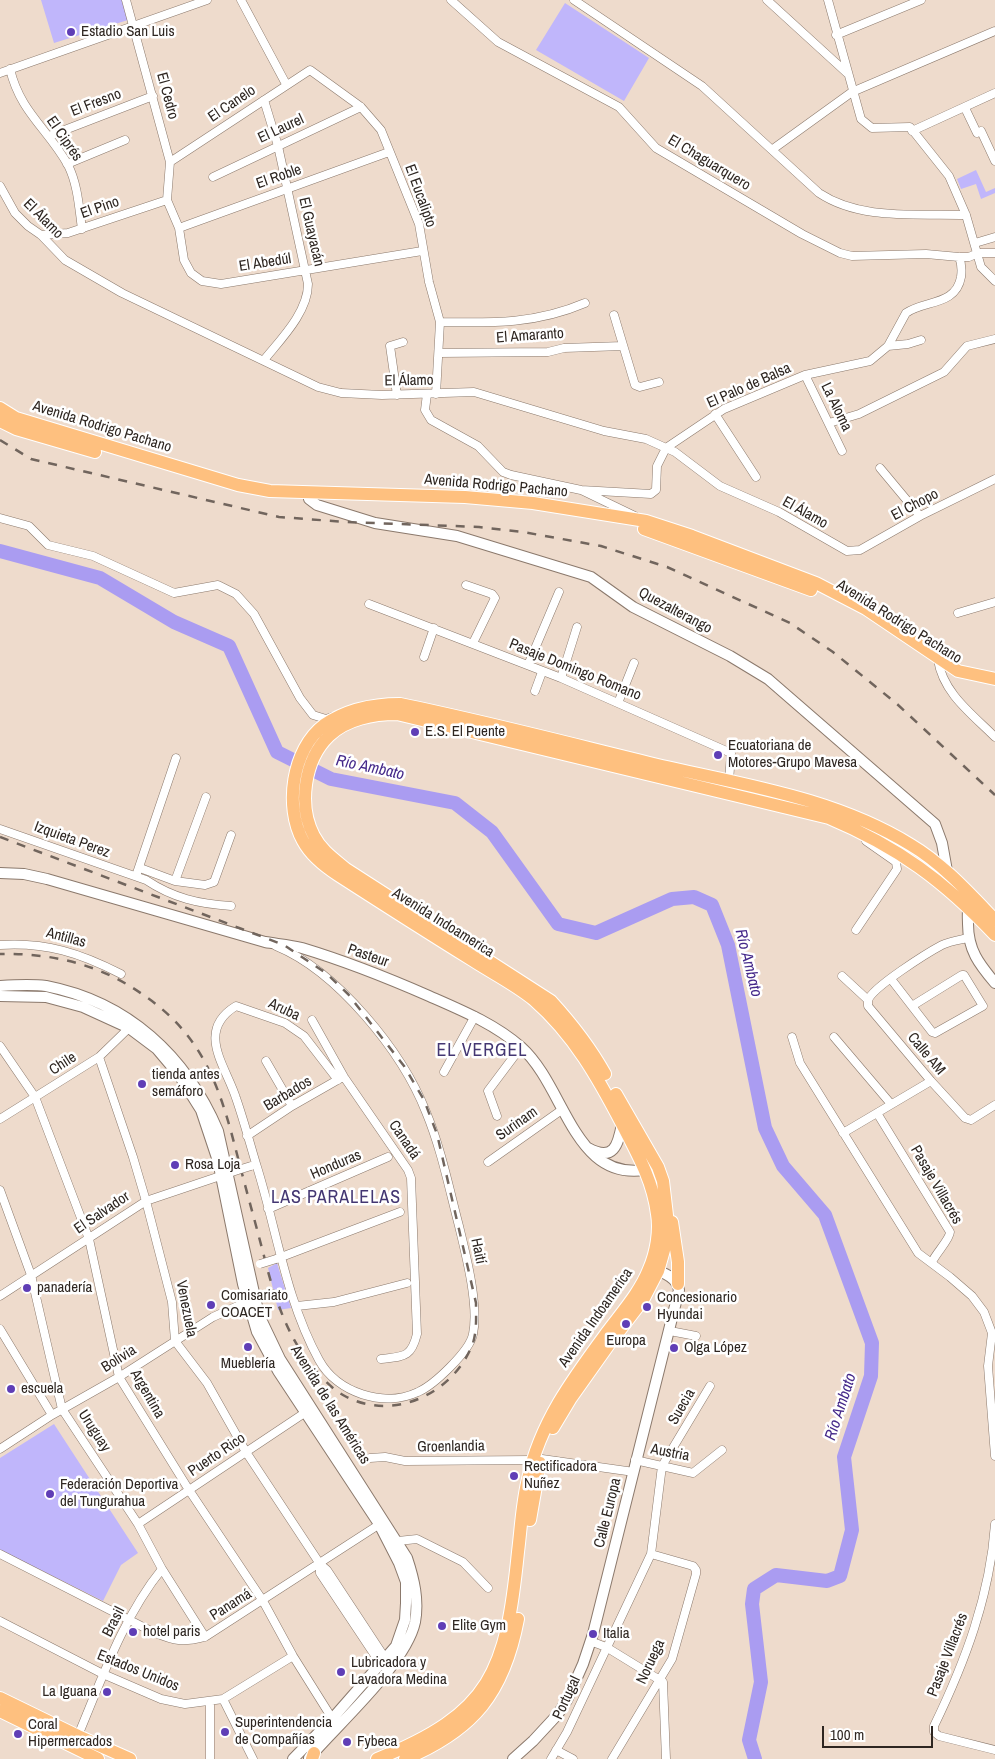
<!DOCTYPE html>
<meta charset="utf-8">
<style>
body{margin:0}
#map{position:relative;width:995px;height:1759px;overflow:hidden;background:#eedbcc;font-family:"Archivo Narrow",sans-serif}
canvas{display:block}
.scale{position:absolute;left:822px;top:1726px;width:111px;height:22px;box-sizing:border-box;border:2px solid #2e2621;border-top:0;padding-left:6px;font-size:15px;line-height:18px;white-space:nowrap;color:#2e2621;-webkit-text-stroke:4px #fff;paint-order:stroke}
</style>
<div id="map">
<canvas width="995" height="1759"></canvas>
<div class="scale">100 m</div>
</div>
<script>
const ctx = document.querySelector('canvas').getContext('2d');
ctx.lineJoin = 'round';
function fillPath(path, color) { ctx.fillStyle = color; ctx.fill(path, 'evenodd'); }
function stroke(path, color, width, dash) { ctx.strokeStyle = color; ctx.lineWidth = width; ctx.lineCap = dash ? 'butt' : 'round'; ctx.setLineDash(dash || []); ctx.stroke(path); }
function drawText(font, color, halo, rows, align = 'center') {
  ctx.font = font + ' "Archivo Narrow",sans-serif'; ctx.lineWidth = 5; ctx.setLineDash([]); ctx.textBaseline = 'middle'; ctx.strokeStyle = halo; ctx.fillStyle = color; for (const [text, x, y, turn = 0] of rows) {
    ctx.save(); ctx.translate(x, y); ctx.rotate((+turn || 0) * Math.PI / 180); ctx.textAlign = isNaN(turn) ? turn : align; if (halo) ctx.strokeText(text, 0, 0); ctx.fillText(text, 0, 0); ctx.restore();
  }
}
fillPath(new Path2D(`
 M 41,0 L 122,0 L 128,20 L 54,43 Z
 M 565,3 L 649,58 L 624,101 L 536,50 Z
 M 976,170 L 986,192 L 995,188 L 995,193 L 981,199 L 976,184 L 961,189 L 957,179 Z
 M 277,1263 L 291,1308 L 278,1310 L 268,1268 Z
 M 54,1424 L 138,1553 L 121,1565 L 103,1601 L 0,1550 L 0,1458 Z`), '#c0b6fb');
stroke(new Path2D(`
 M 0,551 L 100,578 L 174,622 L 229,646 L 277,752 L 331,779 L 455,803 L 492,832 L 558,924 L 596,933 L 672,899 L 694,897 L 712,905 L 728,945 L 765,1128 L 783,1166 L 825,1215 L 872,1343 L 871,1376 L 844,1457 L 852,1530 L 840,1576 L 827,1581 L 776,1575 L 754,1589 L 752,1604 L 761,1682 L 749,1740 L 755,1759`), '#aa9cf1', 14);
const minor = new Path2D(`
 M 126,0 L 170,162 L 167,200 L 179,228 L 184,260 L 191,273 L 202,281 L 221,284 L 422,251
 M 241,0 L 286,84
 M 451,0 L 498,42 L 619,107 L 656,148 L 802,234 L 840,253 L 852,256 L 926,254 L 959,257 L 969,257 L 978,253 L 995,253
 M 574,0 L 702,86 L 819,193 C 861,221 917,213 966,215
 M 767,0 L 847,73
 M 828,0 L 861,119 L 872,128 L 910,127 L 949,176 L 966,215 L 981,267 L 995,281
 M 836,35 L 921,0
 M 10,69 C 20,112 48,129 68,165 C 78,185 79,208 82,229
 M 0,73 L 207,0
 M 264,100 L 278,146 L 308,284 C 308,312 281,339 264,360
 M 965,108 L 977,133 L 981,131 L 995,161
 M 912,131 L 995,93
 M 49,136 L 153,96
 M 773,149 L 852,92 L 995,31
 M 170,162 L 310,70 L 361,107 L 381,130 L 419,224 L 429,282 L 440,322 L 436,394
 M 67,164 L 125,140
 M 213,177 L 361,107
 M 0,186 L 15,213 L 28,226 L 41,235 L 65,260 L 122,293 L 318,387 L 341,393 L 382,395 L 474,392 L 604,431 L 646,439 L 675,452 L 720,486 L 779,512 L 847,551 L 860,550 L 920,516 L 995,479
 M 179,228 L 389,152
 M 41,235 L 68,233 L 167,200
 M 975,243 L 995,237
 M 614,315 L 635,385 L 640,387 L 659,382
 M 440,322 C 493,323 536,324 585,303
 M 888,346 L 908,344 L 921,340
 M 439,353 L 548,352 L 564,348 L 623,346
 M 805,375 L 842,451
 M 427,394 L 425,410 L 431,420 L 478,446 L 503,472 L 511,475 L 581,490 L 635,516
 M 397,395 L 390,346 L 403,342
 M 715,414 L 756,477
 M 829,423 L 859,414 L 944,372 L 967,346 L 995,339
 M 880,468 L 920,516
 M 581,490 L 651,494 L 656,490 L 657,466 L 666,448 L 724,409 L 805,375 L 870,361 L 888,346 L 906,313 C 924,300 956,306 961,277 C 962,270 962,264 959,257
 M 0,518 L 29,526 L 48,545 L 93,556 L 174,593 L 218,585 L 236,594 L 254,614 L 300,698 L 313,715 L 326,719 L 332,717
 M 466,585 L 492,594 L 495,598 L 473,643
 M 369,604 L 561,678 L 731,753 L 729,782
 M 958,613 L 995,602
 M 424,657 L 434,628
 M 938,660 C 943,693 972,714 995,737
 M 528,665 L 559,592
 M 561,678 L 577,627
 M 535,691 L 542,672
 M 618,703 L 634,663
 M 0,829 L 146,880 C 173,898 199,904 231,906
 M 140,868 L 175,881 L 206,797
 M 137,873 L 176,758
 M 175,881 L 205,885 L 214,882 L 231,835
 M 856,930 L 897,869 L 896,862 L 866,841
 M 0,945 C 46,942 80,953 121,974
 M 276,946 C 337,971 402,1051 426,1112 C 441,1148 449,1188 459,1226 C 466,1255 479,1305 473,1334 C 470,1351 434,1385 418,1392 C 384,1408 337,1393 319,1360 C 286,1300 277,1231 257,1167 C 250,1144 244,1121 236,1098 C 226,1066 195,1031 236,1006 L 285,1023 L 304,1036 L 338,1080
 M 842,976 L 868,1000
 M 891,979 L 932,1032 L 935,1033 L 983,1006 L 964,975 L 962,975 L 912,1006
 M 868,1000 L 868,1006 L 931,1081 L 965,1118 L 971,1120 L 995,1105
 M 868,1000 C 873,987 927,953 942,945 C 950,941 959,940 968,938
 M 312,1020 L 344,1077 L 408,1170 L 411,1178 L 417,1334 C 411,1358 404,1356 381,1359
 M 792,1037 L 800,1063 L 918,1253 L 950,1277 L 972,1296 L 984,1312 L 992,1333 L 988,1366 L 995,1456
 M 834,1037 L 891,1104
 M 0,1046 L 35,1097 L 89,1239 L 119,1377 L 189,1490 L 263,1601 L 293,1656 L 335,1723
 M 99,1057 L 133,1157 L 146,1201 L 172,1302 L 175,1341 L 207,1383 L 246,1452 L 320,1564 L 327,1570 L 387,1661
 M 266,1061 L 292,1106
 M 444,1072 L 475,1016
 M 877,1113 L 950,1232 C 950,1239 936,1253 932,1262
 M 497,1116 L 488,1091 L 521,1047
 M 0,1119 L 99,1057 L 131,1026
 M 843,1133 L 931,1081
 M 247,1136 L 292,1106 L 341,1078
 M 488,1162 L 563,1109
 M 0,1190 L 31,1275 L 62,1409 L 138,1524 L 162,1569 L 205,1637
 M 268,1209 L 388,1157
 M 276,1259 L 400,1212
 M 0,1296 L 146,1201 L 238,1170
 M 297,1306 L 334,1302 L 407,1283
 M 0,1329 L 52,1415
 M 670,1331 L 696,1336
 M 0,1449 L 52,1415 L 119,1377 L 213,1317 L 251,1300
 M 370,1458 L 385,1457 L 405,1461 L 533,1460
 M 542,1459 L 634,1472
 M 635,1460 L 693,1473 L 722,1450
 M 138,1524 L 309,1410
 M 995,1524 C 990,1596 965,1662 934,1726 L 934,1732 L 939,1736 L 995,1750
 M 398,1541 L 417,1539 L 463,1562 L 488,1588
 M 0,1554 L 153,1632 C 175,1641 182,1643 205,1637 L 383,1522
 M 320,1564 L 320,1573 L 382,1666
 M 0,1621 L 103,1674 L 161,1699 L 185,1704 L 223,1699 L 293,1656
 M 590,1641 L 606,1647 L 663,1682 L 666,1759
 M 223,1699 L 253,1759
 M 77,1738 C 101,1681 123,1617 162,1569
 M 556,1750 L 573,1759
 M 210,1759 L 210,1702
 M 551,1759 L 567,1732 L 651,1554 L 662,1466 L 710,1386
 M 612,1759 L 672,1659 L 696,1574 L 696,1570 L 693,1566 L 651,1554`);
const tertiary = new Path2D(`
 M 309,499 L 317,505 L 375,523 L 457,536 L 591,577 L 633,607 L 730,656 L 768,679 L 935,824 L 942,843 L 947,871
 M 0,873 L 24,874 L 47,879 L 265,942 C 277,944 290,945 302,948 C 345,961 388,978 429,996 C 461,1010 495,1024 521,1047 C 568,1089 574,1192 658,1167
 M 969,905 C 967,911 968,918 968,924 C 968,950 979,964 995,983
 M 0,986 C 15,985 31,984 46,986 C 128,1002 186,1056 218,1131 L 259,1315 L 280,1359 L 407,1558 C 414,1579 419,1600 415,1622 C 406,1664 338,1724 309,1758
 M 0,996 L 46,997 L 83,1007 L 129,1028 L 157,1049 L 179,1075 L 201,1110 L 218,1161 L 243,1284 L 257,1332 L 278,1371 L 379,1524 L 399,1563 L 406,1582 L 406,1603 L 405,1620 L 396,1646 L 332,1719 L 293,1759
 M 588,1148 C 614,1162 618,1145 622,1124
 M 513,1759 L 533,1741 L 558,1714 L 567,1700 L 583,1664 L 593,1634 L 679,1290 C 677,1277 663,1272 651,1269`);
const primary = new Path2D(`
 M 0,408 L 16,418 L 238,485 L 270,491 L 465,497 L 533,503 L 646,521 L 692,536 L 816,583 L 866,609 L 958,671 L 995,679
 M 0,421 L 16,429 L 95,452
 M 644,529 L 811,590
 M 605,1074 C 590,1047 572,1024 551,1001 L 346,869 C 334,859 321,850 314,836 C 298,806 304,760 329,736 C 346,719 374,714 397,714 L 829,818 C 898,847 944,881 995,935
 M 672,1222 L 678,1262 L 678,1284
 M 553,1428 L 571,1398 L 610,1343 L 643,1300 L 658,1271 L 666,1243 L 668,1224 L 663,1181 L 658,1167 L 616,1094
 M 530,1520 L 540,1463
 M 0,1698 L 78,1736 L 130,1759
 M 0,1711 L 98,1759
 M 312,1759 L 314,1753
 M 377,1759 C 492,1713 506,1671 518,1552 C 521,1528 522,1503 528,1479 C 540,1422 574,1377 608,1331 C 623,1311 640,1292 649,1269 C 656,1253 660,1231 657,1214 C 653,1181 637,1153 622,1124 C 598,1078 574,1035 534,1000 C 516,985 492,973 472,960 C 427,932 383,904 338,875 C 324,866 311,856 303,841 C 284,807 292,749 324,725 C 347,709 373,704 400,704 C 488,722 575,745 662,766 C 746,785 837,799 911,845 C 943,864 969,893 995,920
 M 405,1759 C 474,1730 504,1693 518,1619`);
stroke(minor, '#8b796c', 9);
stroke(tertiary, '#8b796c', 12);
stroke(primary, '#fff', 14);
stroke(minor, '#fff', 8);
stroke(tertiary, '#fff', 10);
stroke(primary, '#fec07f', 12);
stroke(new Path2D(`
 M 0,440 L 31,459 L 279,517 L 346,522 L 479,527 L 523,532 L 601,546 L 667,567 L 790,623 L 833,652 L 897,704 L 995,795
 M 0,837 L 284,945 L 326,973 L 348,994 L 404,1066 L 424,1100 L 437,1134 L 476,1303 C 476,1316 477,1330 473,1343 C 454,1394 392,1423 343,1395 C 329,1387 318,1373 308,1361 C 285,1331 273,1292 264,1256 C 256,1225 247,1193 239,1162 C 221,1091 206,1037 142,994 C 99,964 52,953 0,954`), '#71655d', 2.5, [9, 9]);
const minorBridge = new Path2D(`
 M 238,1170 L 251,1166
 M 260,1264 L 276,1259`);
stroke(minorBridge, '#8b796c', 9, []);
stroke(minorBridge, '#fff', 8);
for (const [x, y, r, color] of [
 [71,32,5,"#5f3eb6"],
 [415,732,5,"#5f3eb6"],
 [718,755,5,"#5f3eb6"],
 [142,1084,5,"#5f3eb6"],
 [175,1165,5,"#5f3eb6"],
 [27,1288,5,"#5f3eb6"],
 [211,1305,5,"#5f3eb6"],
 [647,1307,5,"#5f3eb6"],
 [626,1324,5,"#5f3eb6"],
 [248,1347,5,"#5f3eb6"],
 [674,1348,5,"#5f3eb6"],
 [11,1389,5,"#5f3eb6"],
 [514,1476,5,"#5f3eb6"],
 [50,1494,5,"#5f3eb6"],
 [442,1626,5,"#5f3eb6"],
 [133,1632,5,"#5f3eb6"],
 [593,1634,5,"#5f3eb6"],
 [341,1672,5,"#5f3eb6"],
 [107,1692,5,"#5f3eb6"],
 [225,1732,5,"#5f3eb6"],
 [18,1734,5,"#5f3eb6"],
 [347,1742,5,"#5f3eb6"]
]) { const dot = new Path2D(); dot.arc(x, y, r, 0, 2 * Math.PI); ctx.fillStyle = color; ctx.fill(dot); stroke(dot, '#fff', 2); }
drawText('15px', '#2e2621', '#fff', [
 ["Estadio San Luis",81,32],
 ["E.S. El Puente",425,732],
 ["Ecuatoriana de",728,746],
 ["Motores-Grupo Mavesa",728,763],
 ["tienda antes",152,1075],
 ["semáforo",152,1092],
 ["Rosa Loja",185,1165],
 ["panadería",37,1288],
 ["Comisariato",221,1296],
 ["COACET",221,1313],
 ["Concesionario",657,1298],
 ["Hyundai",657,1315],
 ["Europa",626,1341,"center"],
 ["Olga López",684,1348],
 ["Mueblería",248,1364,"center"],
 ["escuela",21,1389],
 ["Rectificadora",524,1467],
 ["Nuñez",524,1484],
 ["Federación Deportiva",60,1485],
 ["del Tungurahua",60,1502],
 ["Elite Gym",452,1626],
 ["hotel paris",143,1632],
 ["Italia",603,1634],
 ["Lubricadora y",351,1663],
 ["Lavadora Medina",351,1680],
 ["La Iguana",97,1692,"right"],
 ["Superintendencia",235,1723],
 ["de Compañías",235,1740],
 ["Coral",28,1725],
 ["Hipermercados",28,1742],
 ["Fybeca",357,1742]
], 'left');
drawText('15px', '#2e2621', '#fff', [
 ["El Cedro",167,96,75],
 ["El Fresno",96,103,-21],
 ["El Canelo",232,104,-34],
 ["El Laurel",281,129,-25],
 ["El Ciprés",64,139,55],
 ["El Chaguarquero",709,163,31],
 ["El Roble",279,177,-19],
 ["El Eucalipto",420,196,70],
 ["El Pino",100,208,-19],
 ["El Álamo",43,219,45],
 ["El Guayacán",311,232,77],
 ["El Abedúl",265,263,-9],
 ["El Amaranto",530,336,-4],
 ["El Álamo",409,381,-1],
 ["El Palo de Balsa",749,386,-24],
 ["La Aloma",836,407,64],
 ["Avenida Rodrigo Pachano",102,427,17],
 ["Avenida Rodrigo Pachano",496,486,5],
 ["El Chopo",915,505,-28],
 ["El Álamo",805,513,29],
 ["Quezalterango",675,611,28],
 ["Avenida Rodrigo Pachano",899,622,32],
 ["Pasaje Domingo Romano",575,670,22],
 ["Izquieta Perez",72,840,20],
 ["Avenida Indoamerica",443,923,32],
 ["Antillas",66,938,15],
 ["Pasteur",368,956,19],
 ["Aruba",284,1010,25],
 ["Calle AM",926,1054,50],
 ["Chile",63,1064,-33],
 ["Barbados",288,1094,-31],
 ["Surinam",517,1124,-35],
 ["Canadá",404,1140,56],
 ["Honduras",336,1165,-23],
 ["Pasaje Villacrés",936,1185,60],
 ["El Salvador",102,1213,-34],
 ["Haití",478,1251,78],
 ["Venezuela",186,1309,79],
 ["Avenida Indoamerica",596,1318,-55],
 ["Bolivia",119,1359,-32],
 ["Argentina",147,1394,60],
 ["Avenida de las Américas",330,1405,58],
 ["Suecia",682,1407,-60],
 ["Uruguay",94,1431,57],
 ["Groenlandia",451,1447,-1],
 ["Austria",670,1453,11],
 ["Puerto Rico",217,1455,-34],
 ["Calle Europa",608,1513,-76],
 ["Panamá",231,1605,-32],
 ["Brasil",114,1622,-63],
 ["Pasaje Villacrés",948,1655,-69],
 ["Noruega",651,1662,-65],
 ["Estados Unidos",138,1671,22],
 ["Portugal",567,1698,-65]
]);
drawText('italic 16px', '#45298a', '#fff', [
 ["Río Ambato",370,768,12],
 ["Río Ambato",748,963,76],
 ["Río Ambato",841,1407,-72]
]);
ctx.letterSpacing = '1px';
drawText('18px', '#433672', '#fff', [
 ["EL VERGEL",482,1051],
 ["LAS PARALELAS",336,1198]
]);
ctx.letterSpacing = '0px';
</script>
